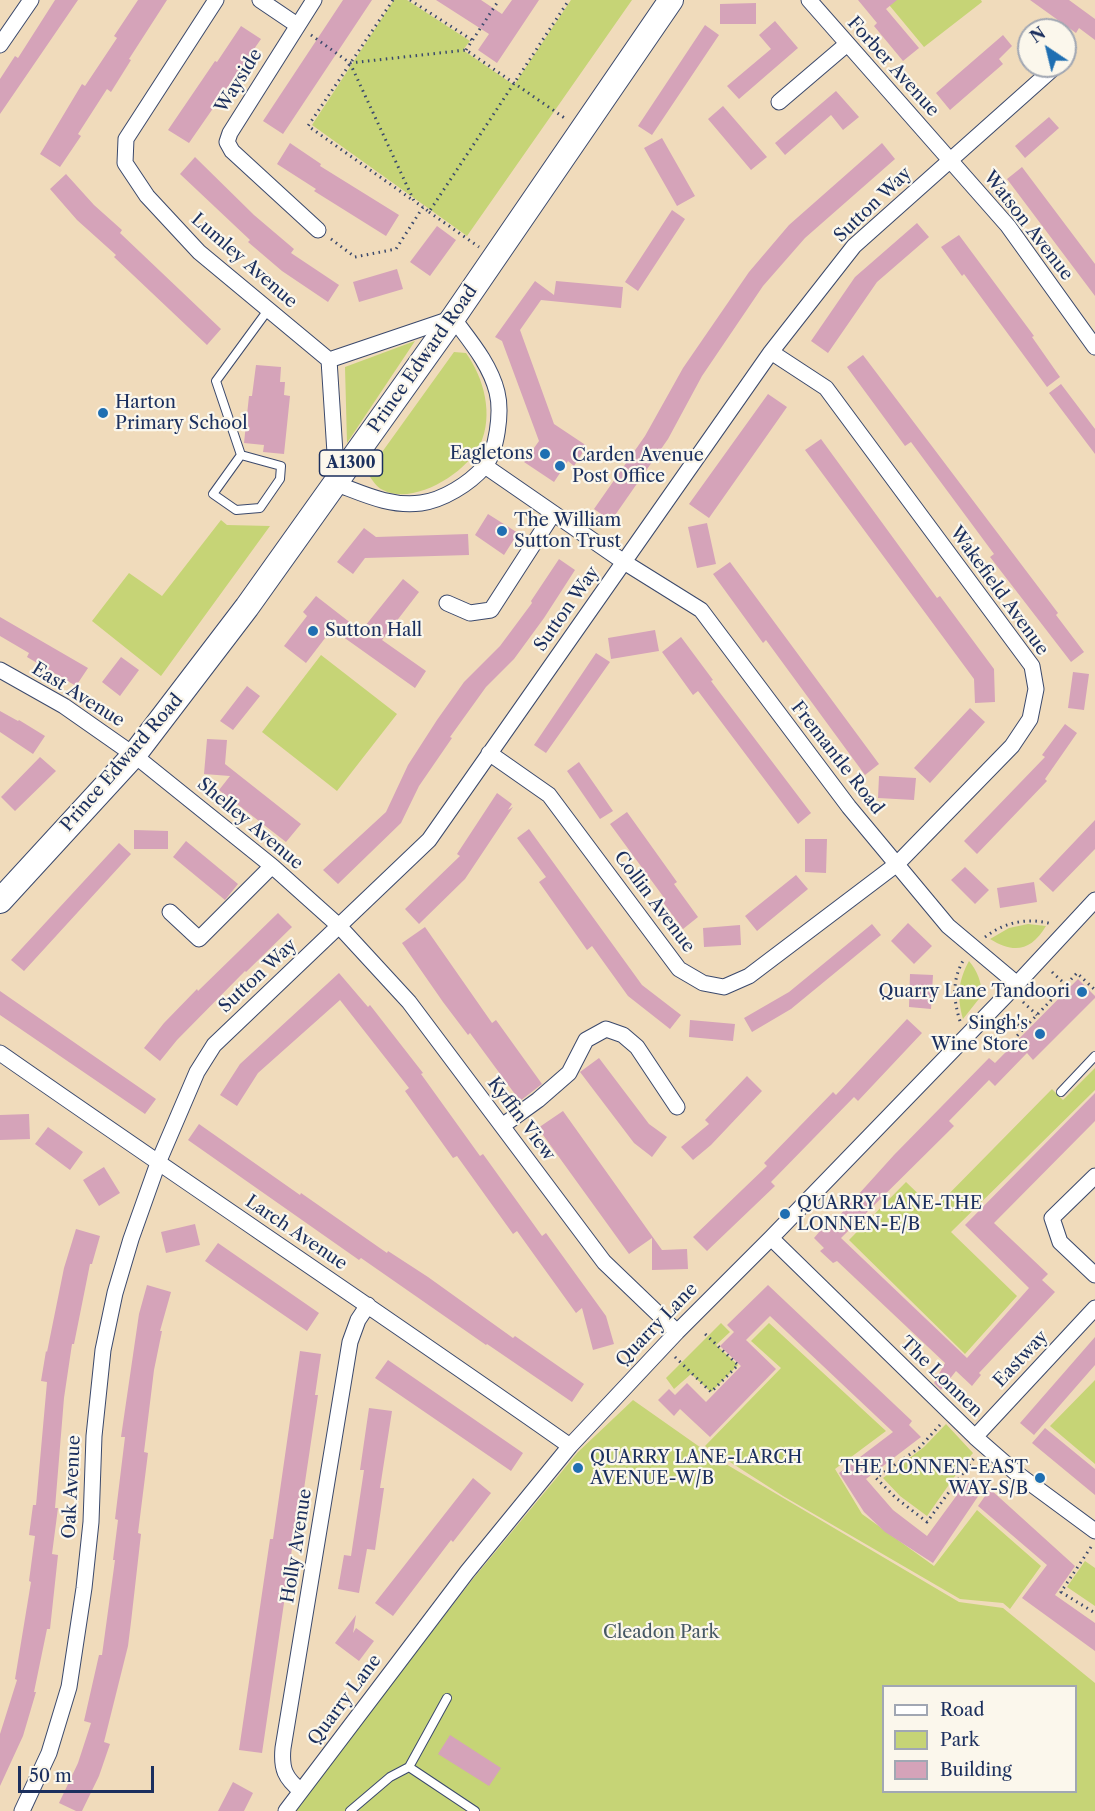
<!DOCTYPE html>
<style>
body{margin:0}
#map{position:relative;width:1095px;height:1811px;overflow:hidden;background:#f0dbbb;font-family:"Libre Caslon Text",serif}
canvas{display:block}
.legend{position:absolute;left:882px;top:1685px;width:195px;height:108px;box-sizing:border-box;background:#fbf7ec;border:2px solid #a1a7b3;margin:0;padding:8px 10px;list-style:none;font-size:18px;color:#1b2f5e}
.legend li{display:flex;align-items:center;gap:12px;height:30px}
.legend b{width:30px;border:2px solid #a1a7b3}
.north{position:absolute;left:1017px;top:18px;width:60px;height:60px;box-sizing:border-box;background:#fbf7ec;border:2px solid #a1a7b3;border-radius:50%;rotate:325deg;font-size:16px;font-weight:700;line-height:24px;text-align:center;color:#1b2f5e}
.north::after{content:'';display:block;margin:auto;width:21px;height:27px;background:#1f6fb2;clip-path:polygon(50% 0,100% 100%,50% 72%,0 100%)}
.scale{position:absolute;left:18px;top:1766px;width:136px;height:27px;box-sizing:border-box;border:3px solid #1b2f5e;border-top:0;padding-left:8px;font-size:18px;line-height:21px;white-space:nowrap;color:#1b2f5e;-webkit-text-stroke:4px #fbf7ec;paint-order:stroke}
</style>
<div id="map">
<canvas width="1095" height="1811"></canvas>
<ul class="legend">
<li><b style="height:8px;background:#fff"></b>Road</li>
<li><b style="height:16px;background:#c6d476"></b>Park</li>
<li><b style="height:16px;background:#d5a3b9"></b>Building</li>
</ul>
<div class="north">N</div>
<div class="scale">50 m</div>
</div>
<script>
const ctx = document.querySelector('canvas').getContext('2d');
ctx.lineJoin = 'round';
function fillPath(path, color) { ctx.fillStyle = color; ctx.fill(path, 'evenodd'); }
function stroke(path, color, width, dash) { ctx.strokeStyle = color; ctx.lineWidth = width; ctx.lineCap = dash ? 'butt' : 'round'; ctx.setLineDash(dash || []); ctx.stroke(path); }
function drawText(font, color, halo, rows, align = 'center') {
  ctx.font = font + ' "Libre Caslon Text",serif'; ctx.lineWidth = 4.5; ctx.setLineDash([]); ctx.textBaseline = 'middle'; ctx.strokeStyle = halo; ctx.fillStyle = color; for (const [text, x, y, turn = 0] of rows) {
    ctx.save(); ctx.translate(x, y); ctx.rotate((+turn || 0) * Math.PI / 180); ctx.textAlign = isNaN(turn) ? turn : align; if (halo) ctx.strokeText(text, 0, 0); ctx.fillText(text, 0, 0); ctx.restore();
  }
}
fillPath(new Path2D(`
 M 394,0 L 407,0 L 470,41 L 463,50 L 514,85 L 571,0 L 632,0 L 467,236 L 312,125 Z
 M 885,0 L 981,0 L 982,2 L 924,47 Z
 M 415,341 L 347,443 L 345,367 Z
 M 454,352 L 466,353 C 484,378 494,415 480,445 C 466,473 414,506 383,490 C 376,487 372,479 367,473 Z
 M 221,520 L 227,525 L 270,526 L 161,676 L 92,621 L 129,573 L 162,596 Z
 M 321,655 L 397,714 L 337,791 L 262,732 Z
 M 1028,924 L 1046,926 C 1031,951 1014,954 990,939 L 1009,928 Z
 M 969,961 C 978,972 981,981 982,995 L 963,1019 C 957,997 958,981 969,961 Z
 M 1095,1068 L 1095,1090 L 951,1232 L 1017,1296 L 965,1354 L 849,1240 L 906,1182 L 934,1209 L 1052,1089 L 1063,1100 Z
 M 721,1323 L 730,1332 L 716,1345 L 738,1365 L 711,1392 L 691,1374 L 674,1389 L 666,1378 Z
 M 769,1323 L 886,1431 L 835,1469 L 862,1514 L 934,1566 L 977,1510 L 1041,1566 L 1010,1609 L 1003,1603 L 960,1599 L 783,1496 L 705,1446 L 781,1368 L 751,1341 Z
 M 1095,1380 L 1095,1464 L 1050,1426 Z
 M 633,1400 L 714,1457 L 959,1602 L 1003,1608 L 1095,1683 L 1095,1811 L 294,1811 L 472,1580 L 578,1452 ZM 884,1686 L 1076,1686 L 1076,1792 L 884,1792 Z
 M 946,1424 L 973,1453 L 962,1466 L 927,1516 L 900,1496 L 883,1478 L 924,1447 Z
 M 1085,1561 L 1095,1568 L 1095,1606 L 1067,1587 Z`), '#c6d476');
fillPath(new Path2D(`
 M 55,0 L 78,0 L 0,114 L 0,79 L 15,56 L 18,58 Z
 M 138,0 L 167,0 L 129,59 L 131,60 L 111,92 L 107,89 L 78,134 L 81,136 L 60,167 L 40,154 L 82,84 L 85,86 L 117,38 L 114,36 Z
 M 343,0 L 372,0 L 283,134 L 263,121 Z
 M 436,0 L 481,0 L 502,14 L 512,0 L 539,0 L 497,63 L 478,50 L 489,34 Z
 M 858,0 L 897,0 L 886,9 L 919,48 L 903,61 L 874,26 L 877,23 Z
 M 1030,0 L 1069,0 L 1095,19 L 1095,40 L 1079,28 L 1076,33 Z
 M 756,3 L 756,24 L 720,24 L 720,4 Z
 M 775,21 L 798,48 L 739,99 L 727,86 L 771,49 L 759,35 Z
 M 705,25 L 719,35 L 652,135 L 638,126 Z
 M 241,26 L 261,39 L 189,143 L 168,130 L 215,61 L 217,62 Z
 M 1003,35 L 1012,46 L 999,59 L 1003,64 L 950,110 L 936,93 Z
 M 836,91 L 859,117 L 843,130 L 831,115 L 785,155 L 775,143 Z
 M 723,106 L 767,157 L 751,170 L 708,119 Z
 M 1049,117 L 1059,128 L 1025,158 L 1015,146 Z
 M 662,138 L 695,196 L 677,206 L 644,148 Z
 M 290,143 L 321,164 L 320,166 L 399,215 L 386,236 L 314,191 L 316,189 L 277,164 Z
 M 882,143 L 895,159 L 805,238 L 763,286 L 702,376 L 668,439 L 611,521 L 594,509 L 645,436 L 683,368 L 749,272 L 789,225 Z
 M 195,157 L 254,215 L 294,249 L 291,253 L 339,285 L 328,302 L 282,271 L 248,242 L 250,240 L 180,174 Z
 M 1022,167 L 1095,264 L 1095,296 L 1007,179 Z
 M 66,174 L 94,205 L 122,230 L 120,233 L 221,329 L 207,345 L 114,257 L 116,255 L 77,220 L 50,189 Z
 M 672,210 L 685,219 L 638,291 L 625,282 Z
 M 917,223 L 929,237 L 877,282 L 828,353 L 811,341 L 855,277 Z
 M 437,226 L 456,240 L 430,276 L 410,262 Z
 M 959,235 L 1034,336 L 1032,337 L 1060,377 L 1047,387 L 964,274 L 962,276 L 941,247 Z
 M 397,269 L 403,289 L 359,302 L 353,282 Z
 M 535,281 L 554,295 L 556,281 L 623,287 L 621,308 L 541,300 L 520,330 L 554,424 L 587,446 L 574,466 L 568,461 L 554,482 L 524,462 L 539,441 L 502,341 L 495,337 Z
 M 863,355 L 1058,613 L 1056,615 L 1084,652 L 1071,662 L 990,557 L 994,554 L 911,442 L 905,446 L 847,367 Z
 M 256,365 L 281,367 L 280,382 L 285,382 L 284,395 L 290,396 L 284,454 L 263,452 L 264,445 L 244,443 L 249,396 L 252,396 Z
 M 1061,384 L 1095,429 L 1095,454 L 1049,393 Z
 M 768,394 L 787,407 L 709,518 L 689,504 Z
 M 821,439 L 937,598 L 940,596 L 994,669 L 995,702 L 975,703 L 974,679 L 805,450 Z
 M 488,514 L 518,533 L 504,555 L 475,535 Z
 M 707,523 L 716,564 L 697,568 L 688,527 Z
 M 364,528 L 376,537 L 468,534 L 469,555 L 365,558 L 353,574 L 337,562 Z
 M 559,559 L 575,570 L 544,618 L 514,659 L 486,687 L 450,737 L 452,738 L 419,786 L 401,823 L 338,884 L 323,870 L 386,812 L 408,765 L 437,720 L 464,682 L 500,646 L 532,603 L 531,601 Z
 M 730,562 L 879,764 L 865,775 L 766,640 L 763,643 L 713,574 Z
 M 403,579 L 419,592 L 382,640 L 426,671 L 415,688 L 332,629 L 306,663 L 284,646 L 307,616 L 303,612 L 316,596 L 361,631 Z
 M 0,617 L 88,668 L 76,686 L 27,657 L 29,653 L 0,636 Z
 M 655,630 L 659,651 L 611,659 L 608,638 Z
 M 681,637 L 713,680 L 711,681 L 811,813 L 798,824 L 698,691 L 693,695 L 662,652 Z
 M 596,653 L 610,662 L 546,753 L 534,745 Z
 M 121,657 L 139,670 L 120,696 L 102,682 Z
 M 1073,672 L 1089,674 L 1084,710 L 1068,708 Z
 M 247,686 L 260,696 L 233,730 L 220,721 Z
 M 970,708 L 985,722 L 930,783 L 914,768 Z
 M 0,711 L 18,721 L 19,720 L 45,736 L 33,754 L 0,732 Z
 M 1065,724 L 1077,733 L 1045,779 L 1047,781 L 977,854 L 964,841 L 1045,757 L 1042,755 Z
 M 207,739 L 227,740 L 225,764 L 301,824 L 286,842 L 219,790 L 230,776 L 204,774 Z
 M 40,757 L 56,771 L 15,811 L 1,797 Z
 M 579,762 L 613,811 L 600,819 L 567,771 Z
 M 879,776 L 916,778 L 914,800 L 878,798 Z
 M 497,793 L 512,804 L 508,810 L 513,807 L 465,879 L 419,924 L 405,909 L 460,856 L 457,854 Z
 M 627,812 L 677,882 L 674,884 L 698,917 L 683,929 L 662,901 L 665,899 L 610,824 Z
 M 1095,820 L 1095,849 L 1053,892 L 1039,879 Z
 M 529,829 L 642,985 L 681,1015 L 670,1029 L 628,996 L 592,946 L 587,950 L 539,882 L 546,877 L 517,838 Z
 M 134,830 L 168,831 L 168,849 L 134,849 Z
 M 805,839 L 827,839 L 826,873 L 805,872 Z
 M 186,841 L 238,884 L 225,900 L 173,857 Z
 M 119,843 L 131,854 L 24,971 L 11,960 Z
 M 965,867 L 989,890 L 975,904 L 951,880 Z
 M 796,875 L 808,889 L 757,931 L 745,916 Z
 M 1034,882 L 1037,902 L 1000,908 L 997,888 Z
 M 278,913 L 292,927 L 246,972 L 245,971 L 177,1040 L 160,1061 L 144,1048 L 164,1023 L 197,989 L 198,991 Z
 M 908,923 L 932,946 L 914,964 L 891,941 Z
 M 872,924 L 881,935 L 791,1009 L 752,1032 L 744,1018 L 789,992 Z
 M 740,925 L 741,945 L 704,947 L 703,928 Z
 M 425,927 L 492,1023 L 496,1020 L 542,1084 L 520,1101 L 470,1033 L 468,1035 L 443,1002 L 402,943 Z
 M 339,973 L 368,1007 L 370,1005 L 423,1073 L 421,1074 L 480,1156 L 483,1154 L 542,1236 L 546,1233 L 606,1316 L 614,1344 L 593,1350 L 582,1308 L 576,1313 L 517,1231 L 513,1234 L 457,1156 L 453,1158 L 405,1091 L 409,1088 L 340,1000 L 258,1073 L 237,1106 L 220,1095 L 240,1064 Z
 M 910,974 L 933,975 L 931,1009 L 909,1007 Z
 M 1078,979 L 1095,996 L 1095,998 L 1033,1060 L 1027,1053 L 995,1086 L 989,1080 L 949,1121 L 954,1126 L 841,1238 L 967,1358 L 1029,1288 L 965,1225 L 1095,1093 L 1095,1121 L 994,1223 L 1048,1274 L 1042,1280 L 1055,1292 L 979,1373 L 981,1375 L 972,1386 L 956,1371 L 941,1390 L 934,1383 L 945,1363 L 837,1261 L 833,1263 L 820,1251 L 824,1248 L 814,1238 L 826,1224 L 829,1227 L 894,1155 L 989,1058 L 995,1063 Z
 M 0,991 L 156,1099 L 145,1114 L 0,1015 Z
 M 907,1019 L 922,1033 L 858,1101 L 854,1097 L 771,1182 L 775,1186 L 707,1251 L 693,1237 L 767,1166 L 764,1163 L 833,1092 L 836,1095 Z
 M 690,1020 L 735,1024 L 733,1041 L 689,1037 Z
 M 599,1058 L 649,1124 L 667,1137 L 652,1157 L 634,1143 L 580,1072 Z
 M 747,1076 L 762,1091 L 711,1145 L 693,1160 L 681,1147 L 709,1124 L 705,1120 Z
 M 563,1111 L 662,1250 L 687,1249 L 688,1269 L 652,1270 L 652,1238 L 629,1254 L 538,1128 Z
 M 29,1114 L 30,1139 L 0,1140 L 0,1115 Z
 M 199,1124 L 300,1195 L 301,1193 L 387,1253 L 388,1251 L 428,1277 L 513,1338 L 515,1336 L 584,1384 L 572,1402 L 487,1344 L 486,1345 L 361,1258 L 359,1260 L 188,1140 Z
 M 48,1127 L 83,1152 L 70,1170 L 35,1144 Z
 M 104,1167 L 120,1193 L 99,1206 L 83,1180 Z
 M 195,1224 L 200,1245 L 166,1253 L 161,1232 Z
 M 76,1229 L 100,1236 L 92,1264 L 90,1264 L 74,1344 L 72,1344 L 64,1398 L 55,1508 L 58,1508 L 52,1554 L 58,1555 L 50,1629 L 47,1629 L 34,1692 L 36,1692 L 23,1736 L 0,1786 L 0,1734 L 17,1680 L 15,1679 L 31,1582 L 29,1581 L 35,1536 L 29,1535 L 33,1505 L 36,1505 L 47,1382 L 41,1381 L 46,1351 L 47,1352 L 64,1268 Z
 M 218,1243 L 319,1313 L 307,1331 L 205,1261 Z
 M 147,1285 L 171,1292 L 160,1331 L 162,1331 L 154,1370 L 144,1452 L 148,1453 L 138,1533 L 141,1534 L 131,1622 L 128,1646 L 104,1742 L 110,1744 L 99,1776 L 82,1811 L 76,1811 L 59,1803 L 78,1763 L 91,1723 L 84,1721 L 99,1655 L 102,1655 L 115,1560 L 113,1560 L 118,1520 L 115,1519 L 125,1437 L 121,1437 L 139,1314 Z
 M 768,1285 L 912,1421 L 909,1425 L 921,1437 L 866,1479 L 893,1510 L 927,1536 L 957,1495 L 954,1492 L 966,1479 L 981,1492 L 933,1563 L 885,1532 L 864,1512 L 839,1473 L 893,1432 L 770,1316 L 746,1340 L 776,1369 L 710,1437 L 680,1409 L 674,1416 L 658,1400 L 669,1389 L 675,1395 L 687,1383 L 706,1402 L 741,1366 L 720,1346 L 734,1332 L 727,1325 Z
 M 1095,1337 L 1095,1365 L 1034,1435 L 1020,1423 Z
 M 300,1351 L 321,1354 L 315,1395 L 318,1395 L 298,1529 L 295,1528 L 262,1753 L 239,1750 L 270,1539 L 273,1539 Z
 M 388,1360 L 523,1453 L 511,1471 L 375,1378 Z
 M 369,1408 L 392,1411 L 380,1488 L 384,1488 L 375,1550 L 367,1549 L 359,1593 L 338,1589 L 344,1555 L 351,1556 L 364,1470 L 360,1470 Z
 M 1045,1428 L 1095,1469 L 1095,1495 L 1032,1443 Z
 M 473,1478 L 491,1493 L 453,1542 L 451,1540 L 393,1616 L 375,1603 Z
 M 990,1489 L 1075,1566 L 1055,1595 L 1095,1623 L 1095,1651 L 1022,1598 L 1047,1565 L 978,1506 Z
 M 356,1615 L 353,1633 L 356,1628 L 374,1641 L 359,1661 L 335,1643 Z
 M 450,1735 L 501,1768 L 489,1786 L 438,1754 Z
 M 233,1782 L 253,1793 L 244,1811 L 218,1811 Z`), '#d5a3b9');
const service = new Path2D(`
 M 241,455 L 213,494 L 236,510 L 260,508 L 280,479 L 281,466 L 241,455 L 216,381 L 268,310
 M 1061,1092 L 1095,1056
 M 409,1767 L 447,1698
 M 350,1811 L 390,1777 L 409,1767 L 475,1811`);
const minor = new Path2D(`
 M 216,0 L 126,139 L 125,163 L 147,196 L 199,252 L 329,360
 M 260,0 L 297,25
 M 314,0 L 230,133 L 227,142 L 232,151 L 318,230
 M 809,0 L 1008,226 L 1095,347
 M 0,45 L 31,0
 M 779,102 L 847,44
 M 453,318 C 470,341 490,364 497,392 C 502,412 497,452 484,467 C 469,484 443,500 421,503 C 390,507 364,494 337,484 L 329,360 Z
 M 485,466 L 624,562 L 701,610 L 849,807 L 948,926 L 1017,984
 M 447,603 L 470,613 L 491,610 L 553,514
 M 0,670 L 64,706 L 134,755 L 272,866 L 339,926 L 409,1002 L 604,1262 L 677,1332
 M 489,753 L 549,795 L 679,969 L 703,983 L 724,987 L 749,976 L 897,864 L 1012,746 L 1030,719 L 1036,689 L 1032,666 L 826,388 L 771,352
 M 170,912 L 199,939 L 272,866
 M 0,1053 C 189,1185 381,1313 570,1446
 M 502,1126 L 538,1100 L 569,1073 L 586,1040 L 606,1029 L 623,1035 L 637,1047 L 677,1107
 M 1095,1176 L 1052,1218 L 1060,1242 L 1095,1275
 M 771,1238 L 975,1437 L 1015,1472 L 1095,1531
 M 975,1437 L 1095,1308
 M 301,1791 C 285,1778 281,1769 283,1748 L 350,1342 L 358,1320 L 368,1305
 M 22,1811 L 49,1753 L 69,1687 L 84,1588 L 91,1522 L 94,1436 L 103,1350 L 115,1293 L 131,1239 L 158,1163 L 197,1072 L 214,1045 L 429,840 L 771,352 L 854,246 L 1056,66
 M 286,1811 L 467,1572 L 570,1446 L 677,1332 L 771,1238 L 1017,984 L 1095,900`);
const primary = new Path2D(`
 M 0,901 L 134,755 L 247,607 L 453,318 L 671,0`);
stroke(service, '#3b496c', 10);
stroke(minor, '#3b496c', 17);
stroke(primary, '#3b496c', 26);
stroke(new Path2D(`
 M 393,0 L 308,126 L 414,201
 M 410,0 L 472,40
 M 311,35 L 350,63 L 414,201 L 423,207
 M 466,50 L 499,0
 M 350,63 L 466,50 L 566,119
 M 429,212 L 479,247
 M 331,239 L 355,257 L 396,249 L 423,207 L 429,212 L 569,0
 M 985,937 C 1005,922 1028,917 1052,924
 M 1052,972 L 1066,985
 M 1037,987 L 1051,1000
 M 1023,1002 L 1037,1015
 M 1009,1016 L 1023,1030
 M 960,1021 C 953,999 952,979 964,959
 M 1013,1040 L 1077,973 L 1095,990
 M 675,1357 L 711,1392 L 738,1365 L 702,1331
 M 940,1425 L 919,1448 L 876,1478 L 896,1498 L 927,1522 L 974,1458
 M 1091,1547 L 1061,1592 L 1095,1613`), '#3b496c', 3, [1.5, 4.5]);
stroke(service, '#fff', 8);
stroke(minor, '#fff', 15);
stroke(primary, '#fff', 24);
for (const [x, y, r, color] of [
 [103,413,6,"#1f6fb2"],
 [545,454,6,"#1f6fb2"],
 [560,466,6,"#1f6fb2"],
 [502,531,6,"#1f6fb2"],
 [313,631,6,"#1f6fb2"],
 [1082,992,6,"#1f6fb2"],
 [1040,1034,6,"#1f6fb2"],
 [785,1214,6,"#1f6fb2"],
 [578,1468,6,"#1f6fb2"],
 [1040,1478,6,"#1f6fb2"]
]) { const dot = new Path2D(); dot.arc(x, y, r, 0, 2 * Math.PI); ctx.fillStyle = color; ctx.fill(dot); stroke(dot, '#fbf7ec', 2); }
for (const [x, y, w] of [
 [351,463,63]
]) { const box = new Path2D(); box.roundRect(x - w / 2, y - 13, w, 26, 4.5); ctx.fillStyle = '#fbf7ec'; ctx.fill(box); stroke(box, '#1b2f5e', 1.5); }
drawText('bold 16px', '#1b2f5e', null, [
 ["A1300",351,463]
]);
drawText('18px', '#1b2f5e', '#fbf7ec', [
 ["Forber Avenue",893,67,48],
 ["Wayside",239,81,-58],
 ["Sutton Way",873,205,-44],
 ["Watson Avenue",1028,226,52],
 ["Lumley Avenue",244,261,41],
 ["Prince Edward Road",423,359,-55],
 ["Wakefield Avenue",999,591,54],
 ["Sutton Way",567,609,-55],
 ["East Avenue",78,695,32],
 ["Fremantle Road",837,758,52],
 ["Prince Edward Road",122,763,-49],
 ["Shelley Avenue",250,824,40],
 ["Collin Avenue",654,902,53],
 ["Sutton Way",258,976,-43],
 ["Kyffin View",521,1119,53],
 ["Larch Avenue",296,1233,34],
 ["Quarry Lane",657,1325,-46],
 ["Eastway",1021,1359,-47],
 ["The Lonnen",941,1377,44],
 ["Oak Avenue",72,1487,-87],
 ["Holly Avenue",297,1546,-81],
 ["Quarry Lane",345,1700,-53]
]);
drawText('18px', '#1b2f5e', '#fbf7ec', [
 ["Harton",115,403],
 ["Primary School",115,424],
 ["Eagletons",533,454,"right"],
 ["Carden Avenue",572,456],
 ["Post Office",572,477],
 ["The William",514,521],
 ["Sutton Trust",514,542],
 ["Sutton Hall",325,631],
 ["Quarry Lane Tandoori",1070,992,"right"],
 ["Singh's",1028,1024,"right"],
 ["Wine Store",1028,1045,"right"],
 ["QUARRY LANE-THE",797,1204],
 ["LONNEN-E/B",797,1225],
 ["QUARRY LANE-LARCH",590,1458],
 ["AVENUE-W/B",590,1479],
 ["THE LONNEN-EAST",1028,1468,"right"],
 ["WAY-S/B",1028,1489,"right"]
], 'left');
drawText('18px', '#465864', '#fbf7ec', [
 ["Cleadon Park",661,1633]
]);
</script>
